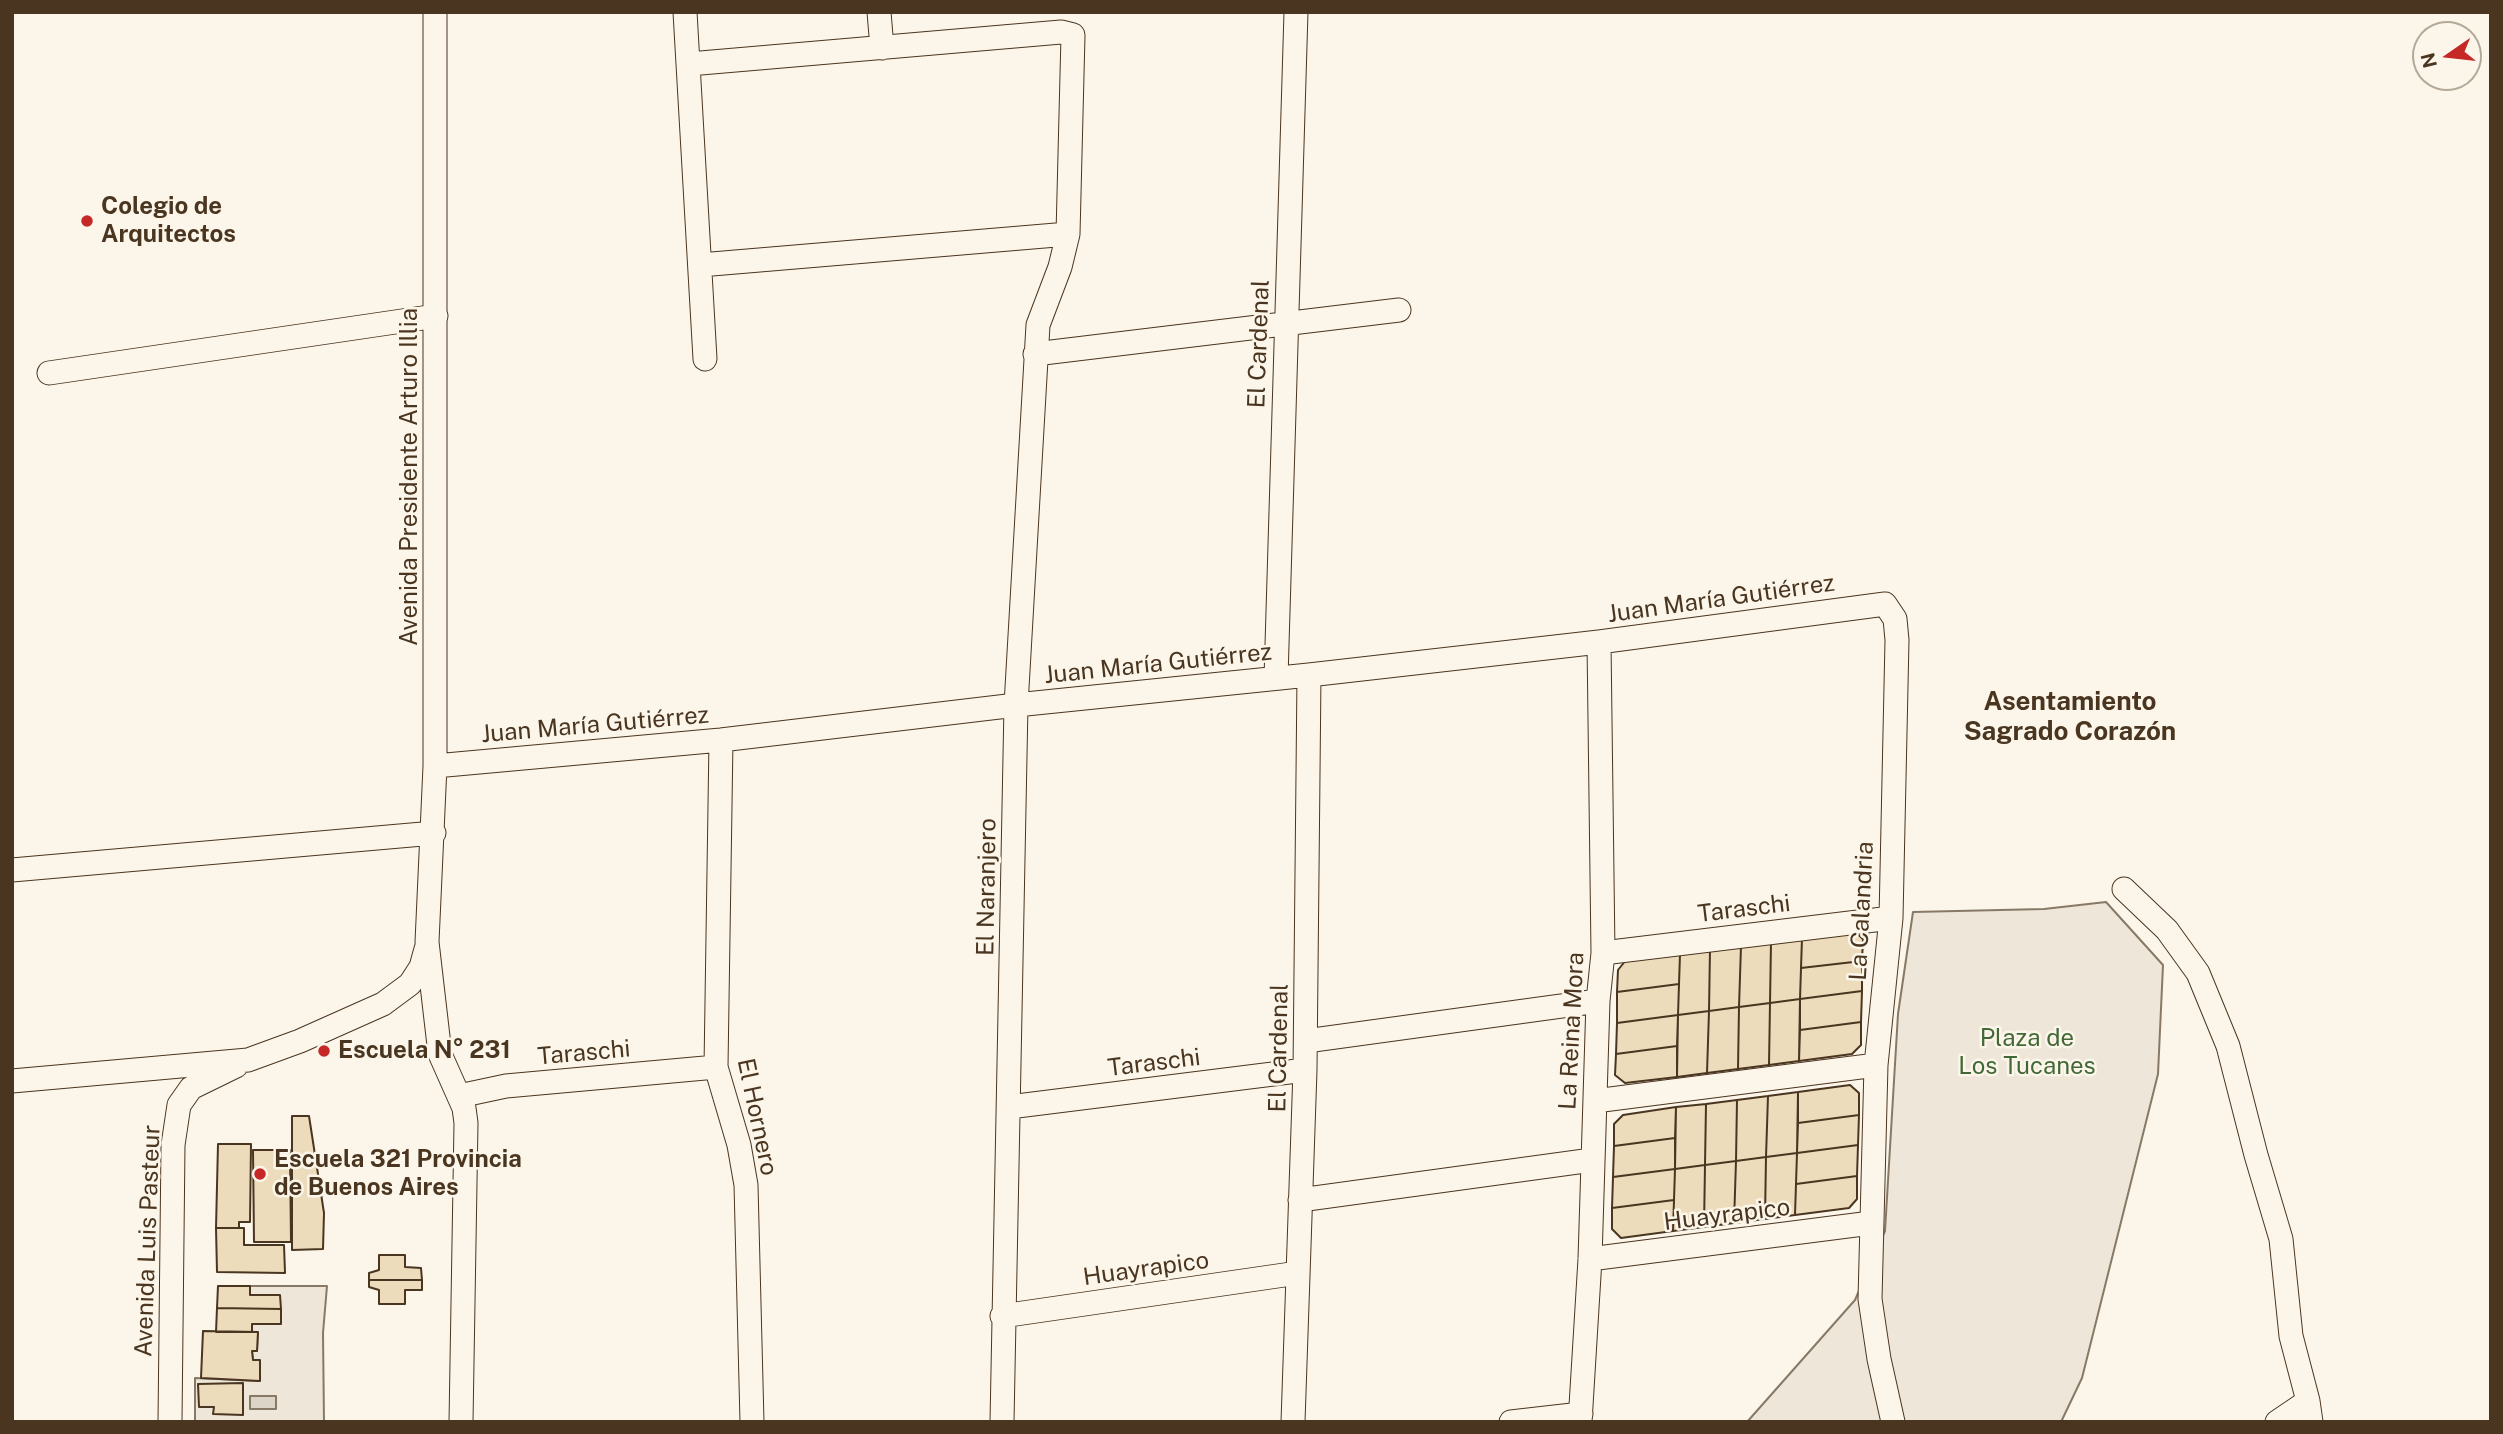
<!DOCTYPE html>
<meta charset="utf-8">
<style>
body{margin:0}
#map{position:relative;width:2503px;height:1434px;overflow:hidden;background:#fbf6e9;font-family:"Public Sans",sans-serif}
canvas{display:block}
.frame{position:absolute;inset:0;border:14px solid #4a3520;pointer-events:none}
.north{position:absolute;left:2412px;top:21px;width:70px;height:70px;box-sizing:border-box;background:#fbf6e9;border:2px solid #b4a999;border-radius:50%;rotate:256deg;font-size:19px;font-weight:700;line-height:28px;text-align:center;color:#4a3520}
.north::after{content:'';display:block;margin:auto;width:24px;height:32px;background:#c62828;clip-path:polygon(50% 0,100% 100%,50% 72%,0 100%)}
</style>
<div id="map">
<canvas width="2503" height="1434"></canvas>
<div class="frame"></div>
<div class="north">N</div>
</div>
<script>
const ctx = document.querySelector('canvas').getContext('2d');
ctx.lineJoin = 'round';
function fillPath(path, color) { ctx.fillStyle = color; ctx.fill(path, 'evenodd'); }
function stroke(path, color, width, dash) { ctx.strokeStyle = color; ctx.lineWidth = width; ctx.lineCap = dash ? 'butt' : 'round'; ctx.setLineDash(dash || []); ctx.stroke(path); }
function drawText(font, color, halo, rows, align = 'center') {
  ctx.font = font + ' "Public Sans",sans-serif'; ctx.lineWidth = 5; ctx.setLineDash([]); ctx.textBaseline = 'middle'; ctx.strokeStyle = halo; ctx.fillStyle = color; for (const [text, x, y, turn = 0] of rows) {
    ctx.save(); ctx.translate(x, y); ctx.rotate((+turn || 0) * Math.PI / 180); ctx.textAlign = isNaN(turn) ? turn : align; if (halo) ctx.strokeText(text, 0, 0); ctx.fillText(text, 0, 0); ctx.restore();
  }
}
const green = new Path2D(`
 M 2106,902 L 2163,965 L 2158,1074 L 2082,1378 L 2061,1422 L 1747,1422 L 1855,1300 L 1885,1231 L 1898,1014 L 1913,912 L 2044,909 Z
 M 250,1286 L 327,1286 L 323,1333 L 324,1422 L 195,1422 L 195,1378 L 259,1381 L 260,1361 L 253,1360 L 252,1351 L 257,1351 L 258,1333 L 252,1332 L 252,1324 L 280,1324 L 280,1296 L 250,1295 Z`);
fillPath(green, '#ede6d9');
stroke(green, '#887966', 2);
const water = new Path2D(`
 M 250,1396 L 276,1396 L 276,1409 L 250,1409 Z`);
fillPath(water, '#dcd4c6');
stroke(water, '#887966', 2);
const building = new Path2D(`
 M 1854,931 L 1863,939 L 1862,961 L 1801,968 L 1802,938 Z
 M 1802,938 L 1800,999 L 1770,1003 L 1771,942 Z
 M 1771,942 L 1770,1003 L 1739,1007 L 1741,946 Z
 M 1741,946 L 1739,1007 L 1709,1011 L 1710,949 Z
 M 1710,949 L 1709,1011 L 1678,1015 L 1680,954 Z
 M 1680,954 L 1679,984 L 1617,992 L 1618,970 L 1626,960 Z
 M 1862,961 L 1862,991 L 1800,999 L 1801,968 Z
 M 1679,984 L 1678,1015 L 1617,1023 L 1617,992 Z
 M 1862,991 L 1861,1022 L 1800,1030 L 1800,999 Z
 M 1800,999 L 1799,1061 L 1769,1065 L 1770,1003 Z
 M 1770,1003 L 1769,1065 L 1738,1069 L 1739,1007 Z
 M 1739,1007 L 1738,1069 L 1707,1073 L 1709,1011 Z
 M 1709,1011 L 1707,1073 L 1677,1077 L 1678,1015 Z
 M 1678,1015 L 1677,1046 L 1616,1054 L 1617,1023 Z
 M 1861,1022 L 1861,1045 L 1852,1054 L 1799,1061 L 1800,1030 Z
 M 1677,1046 L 1677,1077 L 1625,1083 L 1615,1075 L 1616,1054 Z
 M 1850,1085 L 1859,1093 L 1859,1115 L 1798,1123 L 1798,1092 Z
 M 1798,1092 L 1797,1153 L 1766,1157 L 1768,1096 Z
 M 1768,1096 L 1766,1157 L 1736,1161 L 1737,1100 Z
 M 1737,1100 L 1736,1161 L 1705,1165 L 1706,1104 Z
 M 1706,1104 L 1705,1165 L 1675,1169 L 1676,1107 Z
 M 1676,1107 L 1675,1138 L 1614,1146 L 1614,1124 L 1623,1115 Z
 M 1859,1115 L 1858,1145 L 1797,1153 L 1798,1123 Z
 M 292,1116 L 309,1116 L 324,1213 L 323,1249 L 292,1250 Z
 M 1675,1138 L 1675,1169 L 1613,1177 L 1614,1146 Z
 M 218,1144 L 251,1144 L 250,1222 L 239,1222 L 239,1228 L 216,1228 Z
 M 1858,1145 L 1857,1176 L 1796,1184 L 1797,1153 Z
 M 253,1150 L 290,1150 L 291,1242 L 254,1242 Z
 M 1797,1153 L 1795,1215 L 1765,1219 L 1766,1157 Z
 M 1766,1157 L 1765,1219 L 1734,1223 L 1736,1161 Z
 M 1736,1161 L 1734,1223 L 1704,1227 L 1705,1165 Z
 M 1705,1165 L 1704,1227 L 1673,1231 L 1675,1169 Z
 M 1675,1169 L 1674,1200 L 1612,1208 L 1613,1177 Z
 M 1857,1176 L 1857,1199 L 1849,1208 L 1795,1215 L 1796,1184 Z
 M 1674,1200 L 1673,1231 L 1621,1238 L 1612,1229 L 1612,1208 Z
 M 216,1228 L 244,1228 L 244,1245 L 284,1245 L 285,1273 L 217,1272 Z
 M 379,1255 L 405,1255 L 405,1267 L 421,1268 L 422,1280 L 369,1280 L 369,1273 L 379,1270 Z
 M 369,1280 L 422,1280 L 422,1290 L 405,1290 L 405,1304 L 379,1304 L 379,1290 L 369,1287 Z
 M 218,1286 L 250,1286 L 250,1295 L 280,1295 L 281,1309 L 217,1308 Z
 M 217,1308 L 281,1309 L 281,1324 L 252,1324 L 252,1332 L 216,1332 Z
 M 203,1331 L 258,1332 L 257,1351 L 252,1351 L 253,1360 L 260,1360 L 260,1381 L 201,1378 Z
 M 243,1383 L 243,1415 L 213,1414 L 214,1407 L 199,1407 L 198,1384 Z`);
fillPath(building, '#ecdcbc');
stroke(building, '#4a3520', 2);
const minor = new Path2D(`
 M 435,12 L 435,766 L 427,942 L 440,1054 L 464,1108 L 466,1123 L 461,1422
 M 685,12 L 705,359
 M 879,12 L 882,48
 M 689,64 L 1061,32 L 1073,35 L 1068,234 L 1060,267 L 1038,325 L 1016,705 L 1002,1422
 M 700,265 L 1068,234
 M 1035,354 L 1399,310
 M 49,373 L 436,316
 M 1276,678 L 1296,12
 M 721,740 L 716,1067 L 739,1145 L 746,1185 L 752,1422
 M 435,766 L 721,740 L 1016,705 L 1309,675 L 1599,642 L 1885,604 L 1895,619 L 1897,640 L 1891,918 L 1876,1065 L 1870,1299 L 1879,1359 L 1893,1422
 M 12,870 L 434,833
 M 2124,889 L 2167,930 L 2198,973 L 2228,1046 L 2256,1155 L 2281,1239 L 2291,1336 L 2308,1401 L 2311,1422
 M 1603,953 L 1891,918
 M 1306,1041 L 1598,1001
 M 12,1081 L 248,1060 L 300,1041 L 383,1004 L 410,984 L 421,967 L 426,949
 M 459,1096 L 506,1086 L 716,1067
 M 1595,1101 L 1876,1065
 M 1009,1107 L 1305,1070
 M 1300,1200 L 1592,1160
 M 1590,1259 L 1871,1223
 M 1002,1316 L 1298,1273
 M 170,1422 L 173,1145 L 179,1105 L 191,1088 L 236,1066
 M 1293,1422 L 1305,1070 L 1309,675
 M 1511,1422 L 1581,1414
 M 1580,1422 L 1590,1259 L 1598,1001 L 1603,953 L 1599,642
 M 2277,1422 L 2308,1401`);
stroke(minor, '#4a3520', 25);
stroke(minor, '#fbf6e9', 23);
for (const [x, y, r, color] of [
 [87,221,7,"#c62828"],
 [324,1051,7,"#c62828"],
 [260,1174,7,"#c62828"]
]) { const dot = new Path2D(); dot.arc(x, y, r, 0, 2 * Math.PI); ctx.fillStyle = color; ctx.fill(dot); stroke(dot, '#fbf6e9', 2.5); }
drawText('bold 24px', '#4a3520', '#fbf6e9', [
 ["Colegio de",101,207],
 ["Arquitectos",101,235],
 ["Escuela N° 231",338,1051],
 ["Escuela 321 Provincia",274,1160],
 ["de Buenos Aires",274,1188]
], 'left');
drawText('24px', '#4a3520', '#fbf6e9', [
 ["El Cardenal",1259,344,-88],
 ["Avenida Presidente Arturo Illia",410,477,-90],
 ["Juan María Gutiérrez",1721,599,-8],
 ["Juan María Gutiérrez",1158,664,-6],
 ["Juan María Gutiérrez",595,725,-5],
 ["El Naranjero",987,887,-89],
 ["Taraschi",1744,909,-7],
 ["La Calandria",1862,911,-87],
 ["La Reina Mora",1572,1031,-87],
 ["El Cardenal",1279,1048,-89],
 ["Taraschi",584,1053,-5],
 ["Taraschi",1154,1063,-7],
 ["El Hornero",757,1117,78],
 ["Huayrapico",1727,1215,-7],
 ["Avenida Luis Pasteur",148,1241,-88],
 ["Huayrapico",1146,1269,-8]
]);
drawText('24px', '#436837', '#fbf6e9', [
 ["Plaza de",2027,1039],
 ["Los Tucanes",2027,1067]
]);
drawText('bold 26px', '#4a3520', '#fbf6e9', [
 ["Asentamiento",2070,702],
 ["Sagrado Corazón",2070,732]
]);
</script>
